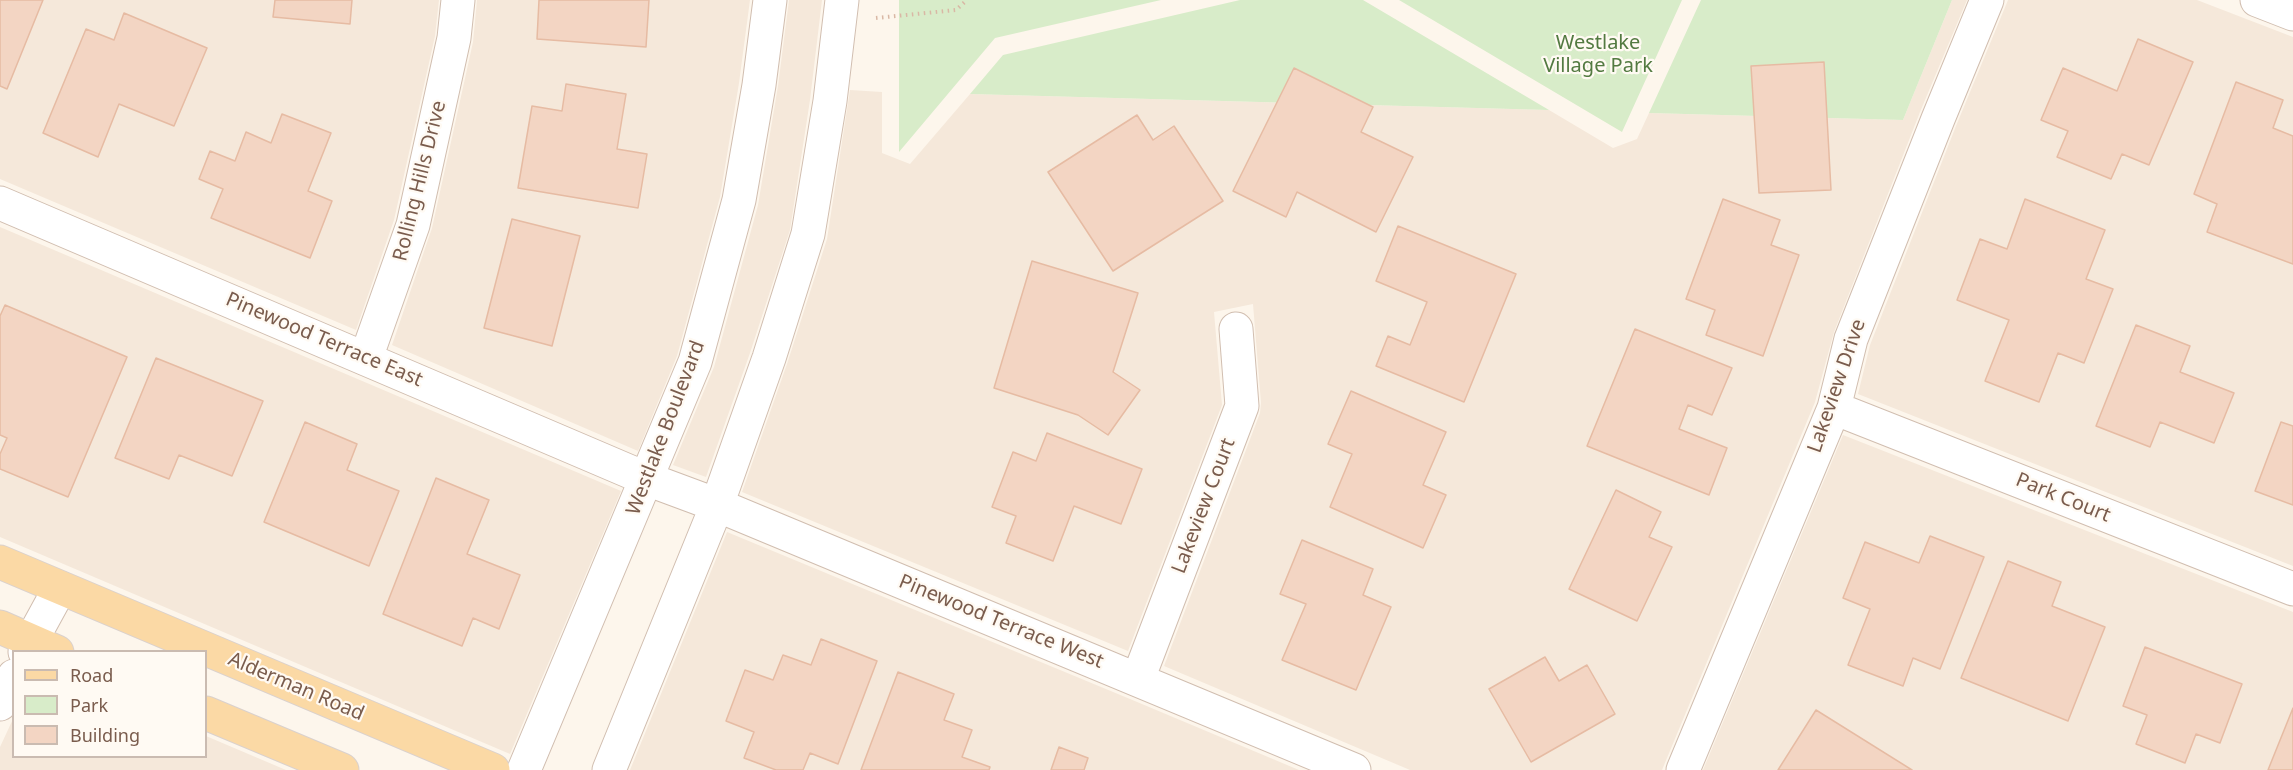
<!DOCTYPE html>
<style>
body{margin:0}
#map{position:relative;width:2293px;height:770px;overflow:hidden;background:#fdf6ec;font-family:"Noto Sans",sans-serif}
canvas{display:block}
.legend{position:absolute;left:12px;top:650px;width:195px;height:108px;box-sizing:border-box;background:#fffaf3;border:2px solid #cabbb1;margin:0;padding:8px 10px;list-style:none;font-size:18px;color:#7a5c4d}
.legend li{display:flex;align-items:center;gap:12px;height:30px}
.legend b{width:30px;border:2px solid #cabbb1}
</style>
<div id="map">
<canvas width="2293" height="770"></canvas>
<ul class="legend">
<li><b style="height:8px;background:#fbd9a5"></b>Road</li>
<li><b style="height:16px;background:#d8ecc9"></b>Park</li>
<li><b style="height:16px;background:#f3d5c3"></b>Building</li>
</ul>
</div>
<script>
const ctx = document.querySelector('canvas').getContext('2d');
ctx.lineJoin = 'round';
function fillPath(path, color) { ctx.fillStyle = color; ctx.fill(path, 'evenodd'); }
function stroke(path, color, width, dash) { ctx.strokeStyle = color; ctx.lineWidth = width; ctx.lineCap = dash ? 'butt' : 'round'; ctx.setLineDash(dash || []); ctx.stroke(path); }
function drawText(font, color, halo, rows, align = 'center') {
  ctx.font = font + ' "Noto Sans",sans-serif'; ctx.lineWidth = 4.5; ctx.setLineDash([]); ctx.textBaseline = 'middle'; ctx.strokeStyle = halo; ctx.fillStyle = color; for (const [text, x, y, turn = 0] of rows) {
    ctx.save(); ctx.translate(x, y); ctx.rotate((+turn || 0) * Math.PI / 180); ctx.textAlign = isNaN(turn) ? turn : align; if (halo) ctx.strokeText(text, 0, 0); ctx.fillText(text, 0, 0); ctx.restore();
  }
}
fillPath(new Path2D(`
 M 0,0 L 439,0 L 435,36 L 394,220 L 356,330 L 0,179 Z
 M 477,0 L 750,0 L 739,83 L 720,197 L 677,356 L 638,451 L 392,345 L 432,228 L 473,42 Z
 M 789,0 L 822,0 L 810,100 L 790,230 L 750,353 L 706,477 L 673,465 L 714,367 L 758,205 L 778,86 Z
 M 1952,0 L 1967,0 L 1920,112 L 1834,332 L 1815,402 L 1662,770 L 1410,770 L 1164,666 L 1260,413 L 1261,403 L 1253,304 L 1214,312 L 1222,405 L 1128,651 L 742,492 L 787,364 L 827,239 L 850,90 L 882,92 L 882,153 L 910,164 L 970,94 L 1549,110 L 1613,148 L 1637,139 L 1649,113 L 1903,120 Z
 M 2008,0 L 2197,0 L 2293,37 L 2293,566 L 1858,394 L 1870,345 L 1956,126 Z
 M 0,227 L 621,491 L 510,754 L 0,537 Z
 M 1843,435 L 2293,612 L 2293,770 L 1703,770 Z
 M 727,532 L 1130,699 L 1299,770 L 630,770 Z
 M 13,719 L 14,756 L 206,756 L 206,736 L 286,770 L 0,770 L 0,747 Z`), '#f5e8da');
fillPath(new Path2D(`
 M 899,0 L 1161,0 L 995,38 L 899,152 Z
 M 1240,0 L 1363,0 L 1549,110 L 970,94 L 1003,55 Z
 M 1399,0 L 1682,0 L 1622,132 Z
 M 1701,0 L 1952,0 L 1903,120 L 1649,113 Z`), '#d8ecc9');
const building = new Path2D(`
 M 0,0 L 43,0 L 7,89 L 0,86 Z
 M 275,0 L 352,0 L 350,24 L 273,17 Z
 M 539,0 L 649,0 L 646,47 L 537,39 Z
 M 124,13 L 207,48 L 174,126 L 119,104 L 98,157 L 43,133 L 86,29 L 114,40 Z
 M 2138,39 L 2193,62 L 2149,165 L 2122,154 L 2111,179 L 2057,157 L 2068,131 L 2041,120 L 2063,68 L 2117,91 Z
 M 1824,62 L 1831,190 L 1759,193 L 1751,66 Z
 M 1294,68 L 1373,107 L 1361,132 L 1413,157 L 1376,232 L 1297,192 L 1286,217 L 1233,191 Z
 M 2236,82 L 2283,100 L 2273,128 L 2293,136 L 2293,264 L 2207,232 L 2217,204 L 2194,194 Z
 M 566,84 L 626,94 L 617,149 L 647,154 L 638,208 L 518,188 L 532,106 L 562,111 Z
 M 282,114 L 331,133 L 308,191 L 332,201 L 310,258 L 211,218 L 223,189 L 199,179 L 210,151 L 235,161 L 246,132 L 271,143 Z
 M 1137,115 L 1153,140 L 1174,126 L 1223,201 L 1113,271 L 1048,172 Z
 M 1723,199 L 1780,220 L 1771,245 L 1799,255 L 1763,356 L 1706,335 L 1715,310 L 1686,299 Z
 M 2025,199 L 2105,230 L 2086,279 L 2113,289 L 2084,363 L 2058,353 L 2039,402 L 1985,381 L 2009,320 L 1957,300 L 1980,239 L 2007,249 Z
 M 512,219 L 580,236 L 552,346 L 484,328 Z
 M 1398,226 L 1516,274 L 1464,402 L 1376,366 L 1388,336 L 1410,345 L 1427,302 L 1376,281 Z
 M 1032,261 L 1138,293 L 1113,372 L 1140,390 L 1108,435 L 1078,415 L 994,388 Z
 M 5,305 L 127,357 L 68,497 L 0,469 L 0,454 L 7,438 L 0,435 L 0,316 Z
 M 2136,325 L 2190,346 L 2180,372 L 2234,393 L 2214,443 L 2160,422 L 2150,447 L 2096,426 Z
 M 1635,329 L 1732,368 L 1712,415 L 1688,405 L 1679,429 L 1727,448 L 1709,495 L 1587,446 Z
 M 156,358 L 263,401 L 232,476 L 179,455 L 169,479 L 115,458 Z
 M 1351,391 L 1446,432 L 1423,485 L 1446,495 L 1423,548 L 1330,507 L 1352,454 L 1328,444 Z
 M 305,422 L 357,444 L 347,470 L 399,491 L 369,566 L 264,522 Z
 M 2281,422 L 2293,426 L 2293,505 L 2255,491 Z
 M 1047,433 L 1142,469 L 1121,524 L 1074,506 L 1053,561 L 1006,543 L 1016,516 L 992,507 L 1013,452 L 1036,461 Z
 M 436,478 L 489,500 L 467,554 L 520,575 L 499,629 L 473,618 L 462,646 L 383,614 Z
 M 1616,490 L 1661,512 L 1649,537 L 1672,547 L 1637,621 L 1569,589 Z
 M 1930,536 L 1984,557 L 1940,669 L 1913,658 L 1903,686 L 1848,665 L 1870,609 L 1843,598 L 1865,542 L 1919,563 Z
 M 1302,540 L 1373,569 L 1363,595 L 1391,607 L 1356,690 L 1282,660 L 1306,604 L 1280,594 Z
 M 2008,561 L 2061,582 L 2052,606 L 2105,627 L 2068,721 L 1961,678 Z
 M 821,639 L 877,661 L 838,764 L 810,753 L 803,770 L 776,770 L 744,758 L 754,732 L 726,721 L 745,670 L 773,680 L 783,655 L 811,665 Z
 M 2145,647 L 2242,684 L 2220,743 L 2196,734 L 2185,763 L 2136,744 L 2147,715 L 2123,706 Z
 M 1545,657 L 1559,681 L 1587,665 L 1615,714 L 1531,762 L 1489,689 Z
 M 898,672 L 954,694 L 944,720 L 972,730 L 962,757 L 990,767 L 989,770 L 861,770 Z
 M 2293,708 L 2293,770 L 2268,770 Z
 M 1816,710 L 1912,770 L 1778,770 Z
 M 1059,747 L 1088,758 L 1084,770 L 1051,770 Z`);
fillPath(building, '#f3d5c3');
stroke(building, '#e6bba3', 1.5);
const minor = new Path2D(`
 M 2257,0 L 2293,14
 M 0,203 L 647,479 L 717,505 L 1354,770
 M 366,358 L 413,225 L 454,38 L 458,0
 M 1834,408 L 2293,589
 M 25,652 L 60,588
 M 1138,679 L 1242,406 L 1236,329
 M 0,704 L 14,676
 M 524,770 L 695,362 L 739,200 L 759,85 L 770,0
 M 609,770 L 717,505 L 769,358 L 808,234 L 830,101 L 842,0
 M 1683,770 L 1834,408 L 1851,339 L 1938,119 L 1987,0`);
const major = new Path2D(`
 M 0,562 L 493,770
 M 0,627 L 57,652
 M 206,713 L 342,770`);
stroke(minor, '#d1beb0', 35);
stroke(major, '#dad1cd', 35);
stroke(new Path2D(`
 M 876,18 L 956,10 L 967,0`), '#d9b8a5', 4, [1.5, 4.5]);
stroke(minor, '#fff', 33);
stroke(major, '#fbd9a5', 33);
drawText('20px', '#537a41', '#fffaf3', [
 ["Westlake",1598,43],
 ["Village Park",1598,66]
]);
drawText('20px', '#7a5c4d', '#fffaf3', [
 ["Rolling Hills Drive",420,181,-76],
 ["Pinewood Terrace East",324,340,23],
 ["Lakeview Drive",1837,386,-71],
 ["Westlake Boulevard",666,428,-69],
 ["Park Court",2063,498,22],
 ["Lakeview Court",1204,506,-69],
 ["Pinewood Terrace West",1001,622,22],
 ["Alderman Road",296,687,23]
]);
</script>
